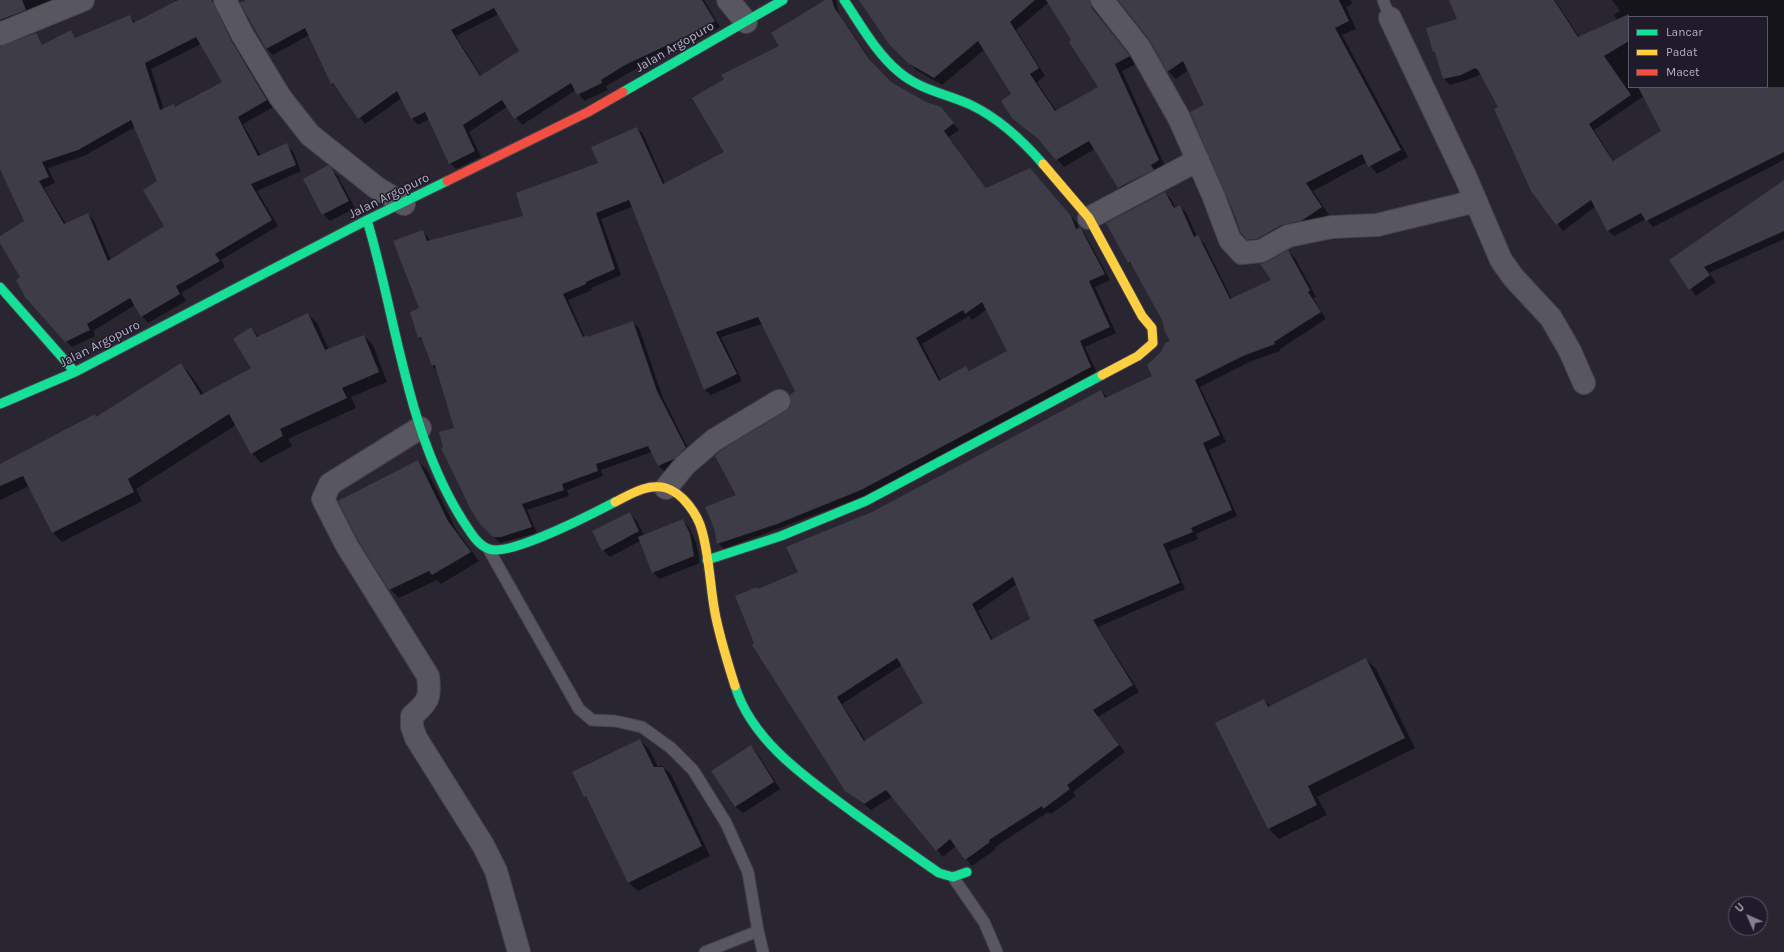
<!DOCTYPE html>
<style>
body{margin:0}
#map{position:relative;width:1784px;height:952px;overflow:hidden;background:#292632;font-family:Karla,sans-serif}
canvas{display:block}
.legend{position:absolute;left:1628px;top:16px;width:140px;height:72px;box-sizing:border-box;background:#1f1b2b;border:1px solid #5b5768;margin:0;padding:5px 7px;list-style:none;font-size:12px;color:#b5b0c3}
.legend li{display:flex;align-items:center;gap:8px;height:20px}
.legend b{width:20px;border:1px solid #5b5768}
.north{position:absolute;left:1728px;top:896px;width:40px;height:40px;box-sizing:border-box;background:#1f1b2b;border:1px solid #5b5768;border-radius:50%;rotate:315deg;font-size:11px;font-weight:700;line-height:16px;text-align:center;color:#b5b0c3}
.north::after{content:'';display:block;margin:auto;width:14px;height:18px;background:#848090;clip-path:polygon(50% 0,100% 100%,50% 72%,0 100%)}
</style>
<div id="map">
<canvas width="1784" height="952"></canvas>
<ul class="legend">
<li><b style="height:5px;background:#16e098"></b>Lancar</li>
<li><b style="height:5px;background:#ffcf43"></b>Padat</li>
<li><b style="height:5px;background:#f24e42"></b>Macet</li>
</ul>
<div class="north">U</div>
</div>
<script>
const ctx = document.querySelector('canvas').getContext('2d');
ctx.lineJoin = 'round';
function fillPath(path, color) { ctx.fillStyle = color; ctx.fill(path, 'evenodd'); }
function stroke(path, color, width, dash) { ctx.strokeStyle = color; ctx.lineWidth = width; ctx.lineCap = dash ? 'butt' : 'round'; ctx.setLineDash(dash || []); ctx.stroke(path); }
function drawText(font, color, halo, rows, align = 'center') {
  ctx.font = font + ' Karla,sans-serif'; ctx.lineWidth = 3; ctx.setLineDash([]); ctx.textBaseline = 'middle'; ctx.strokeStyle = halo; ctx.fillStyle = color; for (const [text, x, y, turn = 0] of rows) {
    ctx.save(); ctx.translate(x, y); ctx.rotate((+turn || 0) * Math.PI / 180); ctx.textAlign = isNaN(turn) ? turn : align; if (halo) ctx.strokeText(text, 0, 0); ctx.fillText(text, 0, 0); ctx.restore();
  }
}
fillPath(new Path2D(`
 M 0,0 L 54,0 L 7,26 L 0,19 Z
 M 175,0 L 214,0 L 237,48 L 273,107 L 243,124 L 261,156 L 286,145 L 293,151 L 301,171 L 257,191 L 278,226 L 221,260 L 225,267 L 181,293 L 186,301 L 148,323 L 142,316 L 135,305 L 93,331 L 95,336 L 72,347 L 66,341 L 22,278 L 0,241 L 0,237 L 26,221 L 0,166 L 0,68 L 130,17 L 135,22 L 176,2 ZM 201,44 L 223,82 L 176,107 L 174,106 L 164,110 L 151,69 ZM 135,127 L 158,182 L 165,226 L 111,260 L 94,221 L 88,214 L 66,224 L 44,188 L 55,183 L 48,168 L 84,156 Z
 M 248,0 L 704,0 L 720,27 L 696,41 L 632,71 L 606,86 L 608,90 L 584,101 L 576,90 L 522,125 L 508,106 L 469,132 L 481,157 L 456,169 L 450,163 L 429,119 L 418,125 L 412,118 L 402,98 L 365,124 L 339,90 L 332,84 L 309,35 L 273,55 L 266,48 ZM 499,14 L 521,51 L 481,76 L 456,36 Z
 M 827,0 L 836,0 L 839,14 L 876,68 L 893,85 L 946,115 L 959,130 L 949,137 L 987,189 L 1035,175 L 1077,223 L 1079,228 L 1085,234 L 1110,280 L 1095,287 L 1116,333 L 1085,347 L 1097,373 L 867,495 L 724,549 L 718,543 L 738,496 L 786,412 L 791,408 L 797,391 L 762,324 L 721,337 L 742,381 L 711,395 L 705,390 L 632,207 L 601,219 L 621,275 L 591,288 L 592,290 L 568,300 L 585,337 L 588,338 L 633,322 L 639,328 L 663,398 L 691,454 L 680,464 L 665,472 L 659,466 L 652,452 L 601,470 L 603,476 L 567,490 L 569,496 L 527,510 L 537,533 L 500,543 L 481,524 L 461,489 L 442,449 L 455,429 L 438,371 L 432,366 L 423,341 L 419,337 L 422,231 L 428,237 L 430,241 L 525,216 L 599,164 L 637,128 L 643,134 L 665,184 L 726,153 L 780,46 ZM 987,309 L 1008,351 L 970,371 L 966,368 L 941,381 L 922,344 L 969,316 L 972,320 Z
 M 860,0 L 1100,0 L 1097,10 L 1099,16 L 1136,64 L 1122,71 L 1166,168 L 1126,195 L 1119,188 L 1095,149 L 1064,167 L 1043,144 L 1013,117 L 1012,95 L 984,50 L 942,85 L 916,70 L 889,43 ZM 1049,2 L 1100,87 L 1057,112 L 1037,82 L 1045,76 L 1016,30 Z
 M 1119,0 L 1351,0 L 1352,4 L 1346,7 L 1356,29 L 1342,35 L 1408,157 L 1377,174 L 1367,162 L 1313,191 L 1329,215 L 1308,228 L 1255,247 L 1248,239 L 1205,106 L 1189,70 L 1176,79 L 1168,71 L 1150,39 Z
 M 1450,0 L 1555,0 L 1580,38 L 1617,21 L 1614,15 L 1620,11 L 1612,0 L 1784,0 L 1784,160 L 1653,227 L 1646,219 L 1614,236 L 1608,230 L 1595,207 L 1563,231 L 1532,190 L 1499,108 L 1481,74 L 1467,80 L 1450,85 L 1444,79 L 1438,55 L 1434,52 L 1459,20 ZM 1629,17 L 1767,17 L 1767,87 L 1629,87 ZM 1644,96 L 1663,132 L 1614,161 L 1594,130 Z
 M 330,168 L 337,175 L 355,208 L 330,221 L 323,214 Z
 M 1784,182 L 1784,239 L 1709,273 L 1716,282 L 1696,296 L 1670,261 Z
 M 1165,193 L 1171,199 L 1176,208 L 1179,206 L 1186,212 L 1197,237 L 1204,243 L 1232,299 L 1272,280 L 1267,263 L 1288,251 L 1295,258 L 1316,297 L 1313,298 L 1326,319 L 1280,349 L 1280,351 L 1249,362 L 1200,387 L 1226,442 L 1209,450 L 1237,516 L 1196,534 L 1198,539 L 1169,551 L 1185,589 L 1098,627 L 1139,692 L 1098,717 L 1125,752 L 1073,792 L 1076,796 L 1051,814 L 1048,812 L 995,847 L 996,849 L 972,866 L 956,846 L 943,857 L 893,796 L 871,810 L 846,791 L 755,644 L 757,588 L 759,590 L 799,573 L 872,513 L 1101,391 L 1108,398 L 1153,377 L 1172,341 L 1163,320 L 1134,268 L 1128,262 ZM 1017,584 L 1032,619 L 993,640 L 978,611 ZM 902,665 L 925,704 L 866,741 L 842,704 Z
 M 308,314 L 317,323 L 329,350 L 364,336 L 373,345 L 387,382 L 351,397 L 356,408 L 288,439 L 292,446 L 261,463 L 252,453 L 236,425 L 136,489 L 142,501 L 62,542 L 53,533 L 29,486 L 0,500 L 0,463 L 1,464 L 97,418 L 181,364 L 190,374 L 204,394 L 252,368 L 251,328 L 259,337 Z
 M 418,461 L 427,470 L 457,531 L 479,561 L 441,584 L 437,580 L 399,598 L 390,589 Z
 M 630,513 L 636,520 L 644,535 L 682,520 L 689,527 L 696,542 L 700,563 L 659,579 L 653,572 L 640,541 L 610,557 L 603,550 Z
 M 1366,659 L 1376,669 L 1415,748 L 1317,797 L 1327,815 L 1279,839 L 1269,829 L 1216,724 L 1264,700 L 1271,707 Z
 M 640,740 L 649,749 L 658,767 L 661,765 L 671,774 L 710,856 L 638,891 L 628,882 L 589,800 L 585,796 Z
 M 751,746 L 757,753 L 780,789 L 743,813 L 736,807 L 713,771 Z`), '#0007');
fillPath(new Path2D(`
 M 0,0 L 22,0 L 26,10 L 0,20 Z
 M 178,0 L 212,0 L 231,40 L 267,100 L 238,117 L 258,156 L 287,143 L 296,165 L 251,184 L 272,220 L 215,254 L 220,261 L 176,286 L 180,294 L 141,317 L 130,298 L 87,324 L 90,330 L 65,342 L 25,297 L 16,280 L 20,277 L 0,243 L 0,236 L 24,221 L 0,169 L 0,46 L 36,33 L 42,45 L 71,30 L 75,38 L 130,15 L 133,23 ZM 196,37 L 222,82 L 175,107 L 174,104 L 160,110 L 145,63 ZM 131,120 L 157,181 L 143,190 L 164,226 L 108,261 L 88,213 L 64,224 L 39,181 L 49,177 L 42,162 L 78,150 Z
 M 246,0 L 702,0 L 715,21 L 689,35 L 625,65 L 601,80 L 602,83 L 577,95 L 571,83 L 514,119 L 502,100 L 463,125 L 475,151 L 449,164 L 425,112 L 411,119 L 397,91 L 358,119 L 333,83 L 331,84 L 305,28 L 266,49 L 240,3 ZM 494,8 L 519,51 L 480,76 L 451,30 Z
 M 825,0 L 832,0 L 834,7 L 869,59 L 891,82 L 926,102 L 941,107 L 954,123 L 944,131 L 986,188 L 1030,168 L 1071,216 L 1076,229 L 1080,227 L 1105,274 L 1089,281 L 1110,327 L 1080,341 L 1091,367 L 861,490 L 777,524 L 717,544 L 714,528 L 705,507 L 736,495 L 715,456 L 721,450 L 786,411 L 790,407 L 791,401 L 790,395 L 795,391 L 758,317 L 716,332 L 737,374 L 704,390 L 629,200 L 596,213 L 615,269 L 586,282 L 586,284 L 563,294 L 583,337 L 587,335 L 588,337 L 633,321 L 657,391 L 686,448 L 674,459 L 658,466 L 648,446 L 596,464 L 598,471 L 562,484 L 564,490 L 522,504 L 532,527 L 501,537 L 493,537 L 480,524 L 470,508 L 441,448 L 443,447 L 439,432 L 454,428 L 435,365 L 432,366 L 421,337 L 418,338 L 410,312 L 419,308 L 393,241 L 423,230 L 427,241 L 523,216 L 516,193 L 598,163 L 591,147 L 637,127 L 663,184 L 724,152 L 692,98 L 724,79 L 721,75 L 779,46 L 771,33 ZM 982,302 L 1007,351 L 969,371 L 966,366 L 939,381 L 916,338 L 963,310 L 965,314 Z
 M 859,0 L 1035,0 L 1010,22 L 1039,68 L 1030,74 L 1055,111 L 1098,87 L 1069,42 L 1071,40 L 1046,0 L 1090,0 L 1092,8 L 1130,56 L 1115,64 L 1159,160 L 1151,165 L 1154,170 L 1118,188 L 1089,141 L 1056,160 L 1038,139 L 1012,118 L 1001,101 L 1011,94 L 978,41 L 934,78 L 908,63 L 889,44 Z
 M 1118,0 L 1339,0 L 1349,21 L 1335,28 L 1401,150 L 1368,167 L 1362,154 L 1306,183 L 1322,207 L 1301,221 L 1282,225 L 1257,239 L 1247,240 L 1241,233 L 1235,216 L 1190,112 L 1204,105 L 1183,61 L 1167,72 L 1149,39 Z
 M 1449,0 L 1554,0 L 1578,37 L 1629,14 L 1629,41 L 1604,56 L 1631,95 L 1589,124 L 1613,161 L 1661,131 L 1638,87 L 1784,87 L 1784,152 L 1646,221 L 1641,213 L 1607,231 L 1591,200 L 1556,225 L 1531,191 L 1494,109 L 1498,107 L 1478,70 L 1475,68 L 1461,75 L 1443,79 L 1435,52 L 1433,52 L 1426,28 L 1457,19 Z
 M 328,165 L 331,167 L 349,201 L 322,215 L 303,179 Z
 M 1784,180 L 1784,231 L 1704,267 L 1710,275 L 1689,290 L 1669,260 Z
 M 1165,192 L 1174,208 L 1180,205 L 1194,237 L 1198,235 L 1230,299 L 1271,280 L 1260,264 L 1267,262 L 1288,250 L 1310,290 L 1308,292 L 1321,312 L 1274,342 L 1275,344 L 1243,356 L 1195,380 L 1220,435 L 1203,443 L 1232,510 L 1191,528 L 1193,532 L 1163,544 L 1180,583 L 1093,620 L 1133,685 L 1093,710 L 1119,745 L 1067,785 L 1070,789 L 1043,809 L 1042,806 L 989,840 L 990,842 L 965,860 L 950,839 L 936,851 L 886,790 L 864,804 L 845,791 L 752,645 L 754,643 L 735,596 L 757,587 L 758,589 L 798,572 L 786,547 L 872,512 L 1101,390 L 1105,398 L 1152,376 L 1147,365 L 1161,352 L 1165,343 L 1170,341 L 1165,332 L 1162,320 L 1130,262 L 1128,263 L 1106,223 ZM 1013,577 L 1030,619 L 991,640 L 972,604 ZM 897,658 L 923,703 L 864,741 L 837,697 Z
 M 308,313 L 325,350 L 364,335 L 379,372 L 342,388 L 347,398 L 280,429 L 283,436 L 251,454 L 229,414 L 128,479 L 134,492 L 52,533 L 23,476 L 0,486 L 0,464 L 95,414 L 96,417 L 181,363 L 201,395 L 251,368 L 233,339 L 251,327 L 257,337 Z
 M 418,460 L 448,521 L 471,552 L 432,575 L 429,571 L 389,590 L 358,540 L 338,501 Z
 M 630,512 L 639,531 L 602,551 L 592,531 Z
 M 683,519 L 690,534 L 694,556 L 652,573 L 638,537 Z
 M 1366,658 L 1405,738 L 1308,786 L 1317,805 L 1268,829 L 1215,723 L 1264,699 L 1268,707 Z
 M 640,739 L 654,767 L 663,767 L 702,846 L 628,883 L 586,796 L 584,797 L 572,772 Z
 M 751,745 L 774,782 L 735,807 L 711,771 Z`), '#3e3c47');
const lane = new Path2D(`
 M 1383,0 L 1390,18
 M 489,550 L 579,709 L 592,720 L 615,721 L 642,727 L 671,748 L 693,770 L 726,823 L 748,872 L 758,931 L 705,952
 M 953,877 L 984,922 L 997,952
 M 758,931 L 763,952`);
const street = new Path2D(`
 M 225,0 L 242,34 L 280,97 L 310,135 L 377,188 L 404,204
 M 728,0 L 746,22
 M 1102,0 L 1139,47 L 1179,118 L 1213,195 L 1230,240 L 1242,253 L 1261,251 L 1288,236 L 1332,227 L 1377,225 L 1476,201
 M 1390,18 L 1466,178 L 1501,260 L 1513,277 L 1551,318 L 1570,351 L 1584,383
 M 0,34 L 83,0
 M 1089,218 L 1198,160
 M 420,428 L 330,484 L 323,499 L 347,546 L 428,676 C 431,698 428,702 412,716 L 412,727 L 416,738 L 483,845 L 496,871 L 519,952
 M 666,488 L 685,465 L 714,440 L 779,401`);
const fast = new Path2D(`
 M 844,0 C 861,25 876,53 899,72 C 920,90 947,94 971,105 C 998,118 1024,142 1043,164
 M 623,92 L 783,0
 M 367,220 C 397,320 406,431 463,521 C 470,531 477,545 489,549 C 509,557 594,513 615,502
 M 0,287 L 75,372
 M 0,404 L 75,372 L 367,220 L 447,181
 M 707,560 L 781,536 L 866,501 L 1102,375
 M 735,686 C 752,742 809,780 854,813 C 882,833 910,853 939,873 L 953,877 L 967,872`);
const slow = new Path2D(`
 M 1043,164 L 1089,218 L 1142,316 L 1152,328 L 1153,343 L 1138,356 L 1102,375
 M 615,502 C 631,494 648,483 666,488 C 683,493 698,515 702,531 C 710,559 710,590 716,618 C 721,641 728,664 735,686`);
const jam = new Path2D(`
 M 447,181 L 588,112 L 623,92`);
stroke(lane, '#44424b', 13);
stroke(street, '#44424b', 24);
stroke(fast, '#43414b', 11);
stroke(slow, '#43414b', 11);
stroke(jam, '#43414b', 11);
stroke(lane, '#58565f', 11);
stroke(street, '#58565f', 22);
stroke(fast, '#16e098', 9);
stroke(slow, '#ffcf43', 9);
stroke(jam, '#f24e42', 9);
drawText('13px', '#b5b0c3', '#1f1b2b', [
 ["Jalan Argopuro",675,47,-30],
 ["Jalan Argopuro",389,196,-26],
 ["Jalan Argopuro",100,344,-27]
]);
</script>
